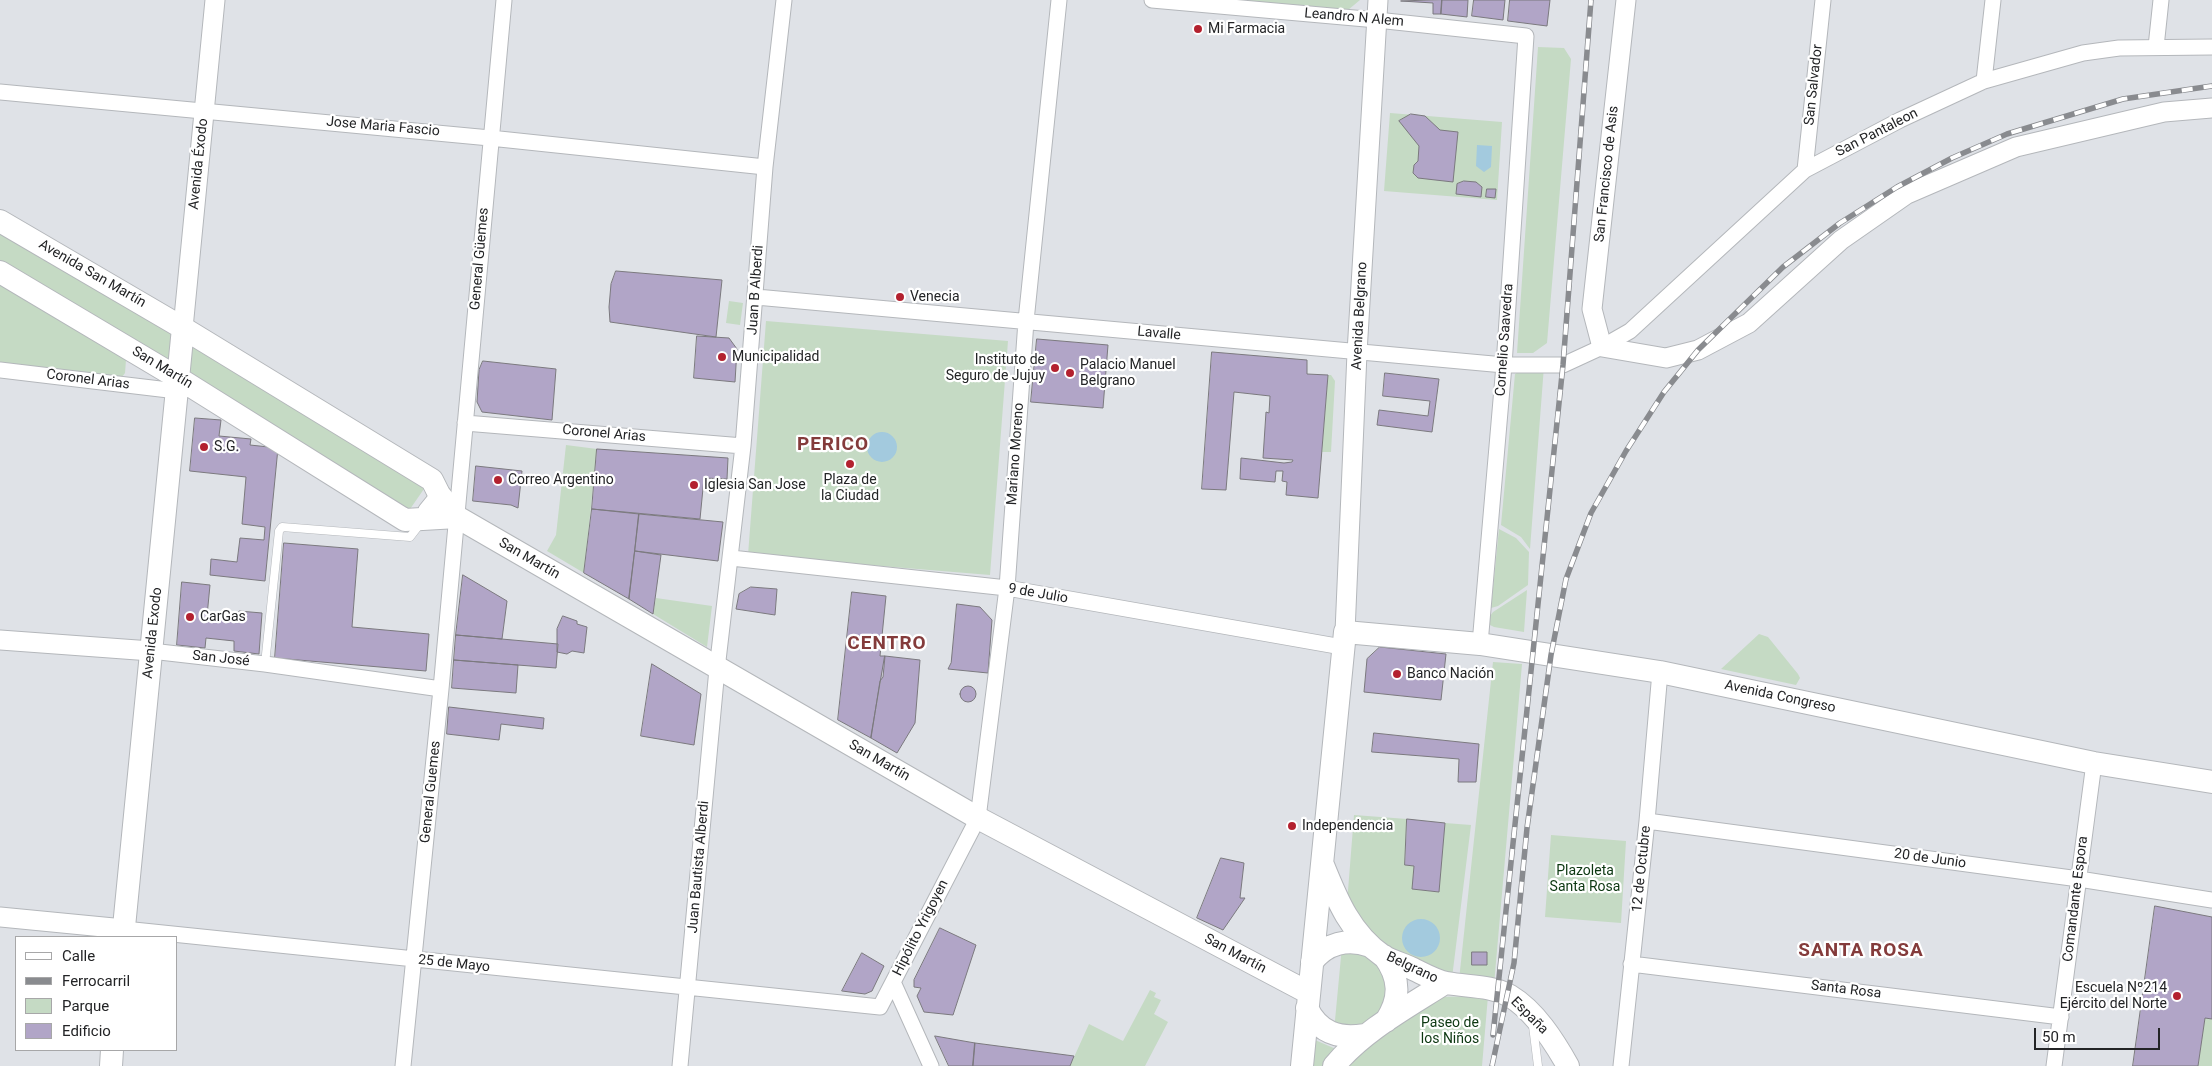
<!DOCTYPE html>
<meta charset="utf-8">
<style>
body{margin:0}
#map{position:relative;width:2212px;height:1066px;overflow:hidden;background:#dfe2e7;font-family:Roboto,sans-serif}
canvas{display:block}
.legend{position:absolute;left:15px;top:936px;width:162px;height:115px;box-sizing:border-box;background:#fff;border:1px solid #a7a7a8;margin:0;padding:6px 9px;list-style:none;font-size:15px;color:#232426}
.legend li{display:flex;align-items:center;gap:10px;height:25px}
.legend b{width:25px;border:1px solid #a7a7a8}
.scale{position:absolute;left:2034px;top:1028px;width:126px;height:22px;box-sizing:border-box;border:2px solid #232426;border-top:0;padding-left:6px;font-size:15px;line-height:18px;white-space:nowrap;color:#232426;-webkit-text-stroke:4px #fff;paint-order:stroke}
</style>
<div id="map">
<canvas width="2212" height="1066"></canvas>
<ul class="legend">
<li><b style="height:6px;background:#fff"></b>Calle</li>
<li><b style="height:6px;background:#898b8f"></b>Ferrocarril</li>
<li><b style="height:14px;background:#c5dac4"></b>Parque</li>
<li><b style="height:14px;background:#b1a5c7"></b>Edificio</li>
</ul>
<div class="scale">50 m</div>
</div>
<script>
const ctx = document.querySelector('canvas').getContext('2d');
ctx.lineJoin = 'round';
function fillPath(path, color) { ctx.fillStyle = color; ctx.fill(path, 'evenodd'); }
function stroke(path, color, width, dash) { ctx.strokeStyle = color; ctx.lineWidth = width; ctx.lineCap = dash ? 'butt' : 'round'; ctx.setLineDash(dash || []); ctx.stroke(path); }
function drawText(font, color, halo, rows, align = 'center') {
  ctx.font = font + ' Roboto,sans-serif'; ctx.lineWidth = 4.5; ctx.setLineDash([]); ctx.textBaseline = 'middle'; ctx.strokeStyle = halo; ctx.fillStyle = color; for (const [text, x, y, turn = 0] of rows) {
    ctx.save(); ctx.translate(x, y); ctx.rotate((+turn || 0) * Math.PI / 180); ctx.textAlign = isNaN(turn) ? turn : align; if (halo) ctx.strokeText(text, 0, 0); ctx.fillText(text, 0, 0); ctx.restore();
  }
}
fillPath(new Path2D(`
 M 1234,0 L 1360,0 L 1348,10 Z
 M 1538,47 L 1564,48 L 1571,59 L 1547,343 L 1533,353 L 1517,353 Z
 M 1390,113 L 1502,122 L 1497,200 L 1384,191 Z
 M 0,228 L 176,332 L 171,366 L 0,264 Z
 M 0,284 L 126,360 L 125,373 L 119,381 L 0,365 Z
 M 729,301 L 743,303 L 740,325 L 726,323 Z
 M 766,321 L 1008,341 L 990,575 L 748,555 Z
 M 193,339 L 426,486 L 408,512 L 187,377 Z
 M 1536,361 L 1544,366 L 1530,549 L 1521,537 L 1501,525 L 1515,374 Z
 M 1328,375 L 1331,375 L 1335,381 L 1331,452 L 1322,452 Z
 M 566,445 L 597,449 L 584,573 L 547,551 L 556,535 Z
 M 1499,529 L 1516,538 L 1529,552 L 1528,585 L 1498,606 L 1491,608 Z
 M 1527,590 L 1524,632 L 1494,627 L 1490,625 L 1490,616 L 1493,612 Z
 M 656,598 L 712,606 L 707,647 L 653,614 Z
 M 1759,634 L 1768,637 L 1798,674 L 1800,678 L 1796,685 L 1721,669 Z
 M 1493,662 L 1522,664 L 1494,985 L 1459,980 Z
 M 1354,815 L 1407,819 L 1405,865 L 1414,866 L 1412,889 L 1439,892 L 1445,823 L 1471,825 L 1452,978 L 1387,952 L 1347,903 Z
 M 1551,835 L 1626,841 L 1621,923 L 1545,917 Z
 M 1342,946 L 1371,951 L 1394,987 L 1375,1026 L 1334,1031 Z
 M 1150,990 L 1156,993 L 1154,997 L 1161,1000 L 1154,1014 L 1168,1022 L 1145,1066 L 1070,1066 L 1089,1024 L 1123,1041 Z
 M 1488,996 L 1482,1066 L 1349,1066 L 1370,1045 L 1434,997 Z
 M 2205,1018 L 2212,1019 L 2212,1066 L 2198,1066 Z
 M 1308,1037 L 1336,1049 L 1323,1066 L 1306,1066 Z`), '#c5dac4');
fillPath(new Path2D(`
 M 1477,145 L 1492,146 L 1491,167 L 1484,172 L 1476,166 Z
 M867 447a15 15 0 1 1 30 0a15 15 0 1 1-30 0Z
 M1402 938a19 19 0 1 1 38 0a19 19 0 1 1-38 0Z`), '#a3cade');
const building = new Path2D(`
 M 1442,0 L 1468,0 L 1467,17 L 1441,14 Z
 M 1442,0 L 1441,14 L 1433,14 L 1433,3 L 1401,1 Z
 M 1474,0 L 1505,0 L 1503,20 L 1472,16 Z
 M 1510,0 L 1550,0 L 1547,26 L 1508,21 Z
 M 1411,114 L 1425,116 L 1440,130 L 1458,132 L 1453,182 L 1418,178 L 1413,173 L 1414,165 L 1418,161 L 1419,146 L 1399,121 Z
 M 1464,181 L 1476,182 L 1482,187 L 1481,197 L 1456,194 L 1457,184 Z
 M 1487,189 L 1496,189 L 1495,198 L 1486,197 Z
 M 616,271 L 722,280 L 716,337 L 610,322 L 609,307 L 611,284 Z
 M 697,336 L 729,338 L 737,349 L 735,382 L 694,378 Z
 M 1037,339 L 1108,345 L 1103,408 L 1031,402 Z
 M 1212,352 L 1307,360 L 1307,374 L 1328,375 L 1318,498 L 1286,495 L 1287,482 L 1282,481 L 1283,471 L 1276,471 L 1275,482 L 1240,479 L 1241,458 L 1284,463 L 1292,462 L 1293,460 L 1263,458 L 1266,412 L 1269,413 L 1270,396 L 1234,392 L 1226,490 L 1202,489 Z
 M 483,361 L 556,369 L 552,420 L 482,412 L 477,402 L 479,370 Z
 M 1385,373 L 1439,379 L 1432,432 L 1377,425 L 1379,410 L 1428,416 L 1430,401 L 1383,396 Z
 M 195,418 L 221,420 L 219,436 L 251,439 L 250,445 L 278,448 L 265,581 L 210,575 L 211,559 L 237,562 L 240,538 L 264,540 L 265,527 L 242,524 L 246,477 L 190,471 Z
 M 597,449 L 728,458 L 727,479 L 704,478 L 700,519 L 592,509 Z
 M 476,466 L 522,471 L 518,508 L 511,505 L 473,501 Z
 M 592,509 L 639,514 L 629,599 L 584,573 Z
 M 639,514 L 723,522 L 718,561 L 635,551 Z
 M 284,543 L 358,549 L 352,627 L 429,634 L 426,671 L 275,658 Z
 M 635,551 L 661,555 L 653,614 L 629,599 Z
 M 463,575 L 507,601 L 502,639 L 456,635 Z
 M 182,582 L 210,585 L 207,616 L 238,619 L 239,611 L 262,613 L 259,654 L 234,651 L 234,641 L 206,638 L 205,648 L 177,645 Z
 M 751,587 L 777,589 L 775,615 L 736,609 L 739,594 Z
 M 852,592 L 886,596 L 880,656 L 885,656 L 883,677 L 880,681 L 871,738 L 838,720 Z
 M 957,604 L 980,607 L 992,620 L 988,673 L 948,669 L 951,663 Z
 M 563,616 L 577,621 L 577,624 L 587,627 L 584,653 L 572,651 L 567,654 L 557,652 L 557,629 Z
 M 456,635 L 558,644 L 556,668 L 454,660 Z
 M 1380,647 L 1446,654 L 1441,700 L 1364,692 L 1367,659 Z
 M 885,656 L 920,660 L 915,723 L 897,753 L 871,738 Z
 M 454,660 L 518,665 L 516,693 L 452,688 Z
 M 652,664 L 701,694 L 694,745 L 641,736 Z
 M960 694a8 8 0 1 1 16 0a8 8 0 1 1-16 0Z
 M 449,707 L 544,718 L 543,729 L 501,724 L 499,740 L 447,734 Z
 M 1374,733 L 1479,744 L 1476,782 L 1458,782 L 1459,759 L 1372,752 Z
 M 1407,819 L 1445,823 L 1439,892 L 1412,889 L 1414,866 L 1405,865 Z
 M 1221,858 L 1244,863 L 1240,898 L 1245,898 L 1223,930 L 1197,918 Z
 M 2155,906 L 2212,917 L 2212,1019 L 2205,1018 L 2198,1066 L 2133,1066 Z
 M 940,928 L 976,945 L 953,1015 L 924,1012 L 917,996 L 921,988 L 914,987 L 914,980 Z
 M 1472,952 L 1487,952 L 1487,965 L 1472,965 Z
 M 862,953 L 884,966 L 872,991 L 865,994 L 842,991 Z
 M 935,1036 L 975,1043 L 973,1066 L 949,1066 Z
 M 975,1043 L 1074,1056 L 1070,1066 L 973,1066 Z`);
fillPath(building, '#b1a5c7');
stroke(building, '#7b797e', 1);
const service = new Path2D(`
 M 265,664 L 279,531 L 282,527 L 410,537 L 420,524
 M 1533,1026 L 1538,1066`);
const minor = new Path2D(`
 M 1152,0 L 1377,20 L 1526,36 L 1504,365 L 1480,644
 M 2156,47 L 2161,0
 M 1984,81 L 1993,0
 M 0,92 L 490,138 L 765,167
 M 1805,170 L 1823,0
 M 756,297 L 1504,365 L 1563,365 L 1602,347 L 1630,331 L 1805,170 L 1900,120 L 1984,81 L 2083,53 L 2119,48 L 2212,47
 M 0,370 L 177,391
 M 465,423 L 743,446
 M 425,518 L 426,510 L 439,494
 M 731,558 L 1007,588 L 1342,647
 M 151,651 L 265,664 L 441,689
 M 1647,821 L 2079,879 L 2212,900
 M 124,929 L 880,1007 L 893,982
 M 1631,964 L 2061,1017
 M 403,1066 L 441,689 L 504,0
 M 680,1066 L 717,669 L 743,446 L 765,167 L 784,0
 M 931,1066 L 893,982 L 978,818 L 1007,588 L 1026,321 L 1059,0
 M 1621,1066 L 1647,821 L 1660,672
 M 2054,1066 L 2094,763`);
const tertiary = new Path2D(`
 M 1626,0 L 1592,309 L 1602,347 L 1666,358 L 1698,350 L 1749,323 L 1841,240 L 1907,194 L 2016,147 L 2164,112 L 2212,108
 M 183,328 L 215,0
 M 1345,632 L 1357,353 L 1378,0
 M 0,640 L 151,651
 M 0,917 L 124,929`);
const secondary = new Path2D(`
 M 0,221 L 183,328 L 432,480 L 439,494 L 457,517 L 978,818 L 1309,993
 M 0,272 L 178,378 L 405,520 L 457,517
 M 1323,865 C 1337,900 1351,934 1383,956 C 1392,961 1402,964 1411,968 C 1422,973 1435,981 1447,983 C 1468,987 1490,985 1510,996 C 1535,1011 1554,1041 1568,1066
 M 123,937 L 183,328
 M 1384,956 C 1400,978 1401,998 1386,1021
 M 1312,962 C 1326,943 1348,938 1370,946
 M 1307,1008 C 1319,1033 1339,1039 1364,1035
 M 111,1066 L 112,1050
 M 1302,1066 L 1345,632 L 1480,644 L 1660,672 L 2094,763 L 2212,782
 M 1334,1066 C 1363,1031 1406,1008 1445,983`);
stroke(service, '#b4b7bb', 9);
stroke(minor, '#b4b7bb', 17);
stroke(tertiary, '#b4b7bb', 21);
stroke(secondary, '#b4b7bb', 24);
stroke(service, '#fff', 8);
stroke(minor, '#fff', 15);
stroke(tertiary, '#fff', 19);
stroke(secondary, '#fff', 22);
const rail = new Path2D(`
 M 1493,1035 L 1563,365 L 1591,0
 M 1492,1066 L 1514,963 L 1527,828 L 1551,655 L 1566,579 L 1591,513 L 1626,451 L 1664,392 L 1698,350 L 1783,267 L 1840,223 L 1897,187 L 1952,158 L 2007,134 L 2123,99 L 2212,86`);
stroke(rail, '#898b8f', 5.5);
stroke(rail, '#fff', 4, [11]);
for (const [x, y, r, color] of [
 [1198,29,5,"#b3212f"],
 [900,297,5,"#b3212f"],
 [722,357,5,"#b3212f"],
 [1055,368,5,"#b3212f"],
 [1070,373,5,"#b3212f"],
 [204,447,5,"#b3212f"],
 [850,464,5,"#b3212f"],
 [498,480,5,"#b3212f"],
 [694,485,5,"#b3212f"],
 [190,617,5,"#b3212f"],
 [1397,674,5,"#b3212f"],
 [1292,826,5,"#b3212f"],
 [2177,996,5,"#b3212f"]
]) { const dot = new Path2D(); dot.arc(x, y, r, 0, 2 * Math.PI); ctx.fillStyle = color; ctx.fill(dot); stroke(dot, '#fff', 2); }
drawText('14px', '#232426', '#fff', [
 ["Leandro N Alem",1354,18,5],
 ["San Salvador",1814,85,-84],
 ["Jose Maria Fascio",383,127,5],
 ["San Pantaleon",1877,133,-27],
 ["Avenida Éxodo",199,164,-84],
 ["San Francisco de Asis",1607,174,-84],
 ["General Güemes",480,259,-85],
 ["Avenida San Martín",92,274,30],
 ["Juan B Alberdi",756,290,-86],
 ["Avenida Belgrano",1360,316,-87],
 ["Lavalle",1159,334,5],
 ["Cornelio Saavedra",1505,340,-86],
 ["San Martín",162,368,31],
 ["Coronel Arias",88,380,7],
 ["Coronel Arias",604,434,5],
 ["Mariano Moreno",1016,454,-86],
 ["San Martín",529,559,30],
 ["9 de Julio",1038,594,10],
 ["Avenida Exodo",153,633,-84],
 ["San José",221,659,6],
 ["Avenida Congreso",1780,697,12],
 ["San Martín",879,761,30],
 ["General Guemes",431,792,-84],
 ["20 de Junio",1930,859,8],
 ["Juan Bautista Alberdi",699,867,-85],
 ["12 de Octubre",1642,869,-84],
 ["Comandante Espora",2076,899,-83],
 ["Hipólito Yrigoyen",921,928,-63],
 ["San Martín",1235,954,28],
 ["25 de Mayo",454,964,6],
 ["Belgrano",1412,968,25],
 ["Santa Rosa",1846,990,7],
 ["España",1529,1016,45]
]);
drawText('14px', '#232426', '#fff', [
 ["Mi Farmacia",1208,29],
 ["Venecia",910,297],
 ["Municipalidad",732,357],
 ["Instituto de",1045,360,"right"],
 ["Seguro de Jujuy",1045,376,"right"],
 ["Palacio Manuel",1080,365],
 ["Belgrano",1080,381],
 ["S.G.",214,447],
 ["Correo Argentino",508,480],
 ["Plaza de",850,480,"center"],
 ["la Ciudad",850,496,"center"],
 ["Iglesia San Jose",704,485],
 ["CarGas",200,617],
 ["Banco Nación",1407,674],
 ["Independencia",1302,826],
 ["Escuela Nº214",2167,988,"right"],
 ["Ejército del Norte",2167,1004,"right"]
], 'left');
drawText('14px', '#0c3711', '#fff', [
 ["Plazoleta",1585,871],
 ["Santa Rosa",1585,887],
 ["Paseo de",1450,1023],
 ["los Niños",1450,1039]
]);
ctx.letterSpacing = '1px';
drawText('bold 19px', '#843b3b', '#fff', [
 ["PERICO",833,445],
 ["CENTRO",887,644],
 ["SANTA ROSA",1861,951]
]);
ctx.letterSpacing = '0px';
</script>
